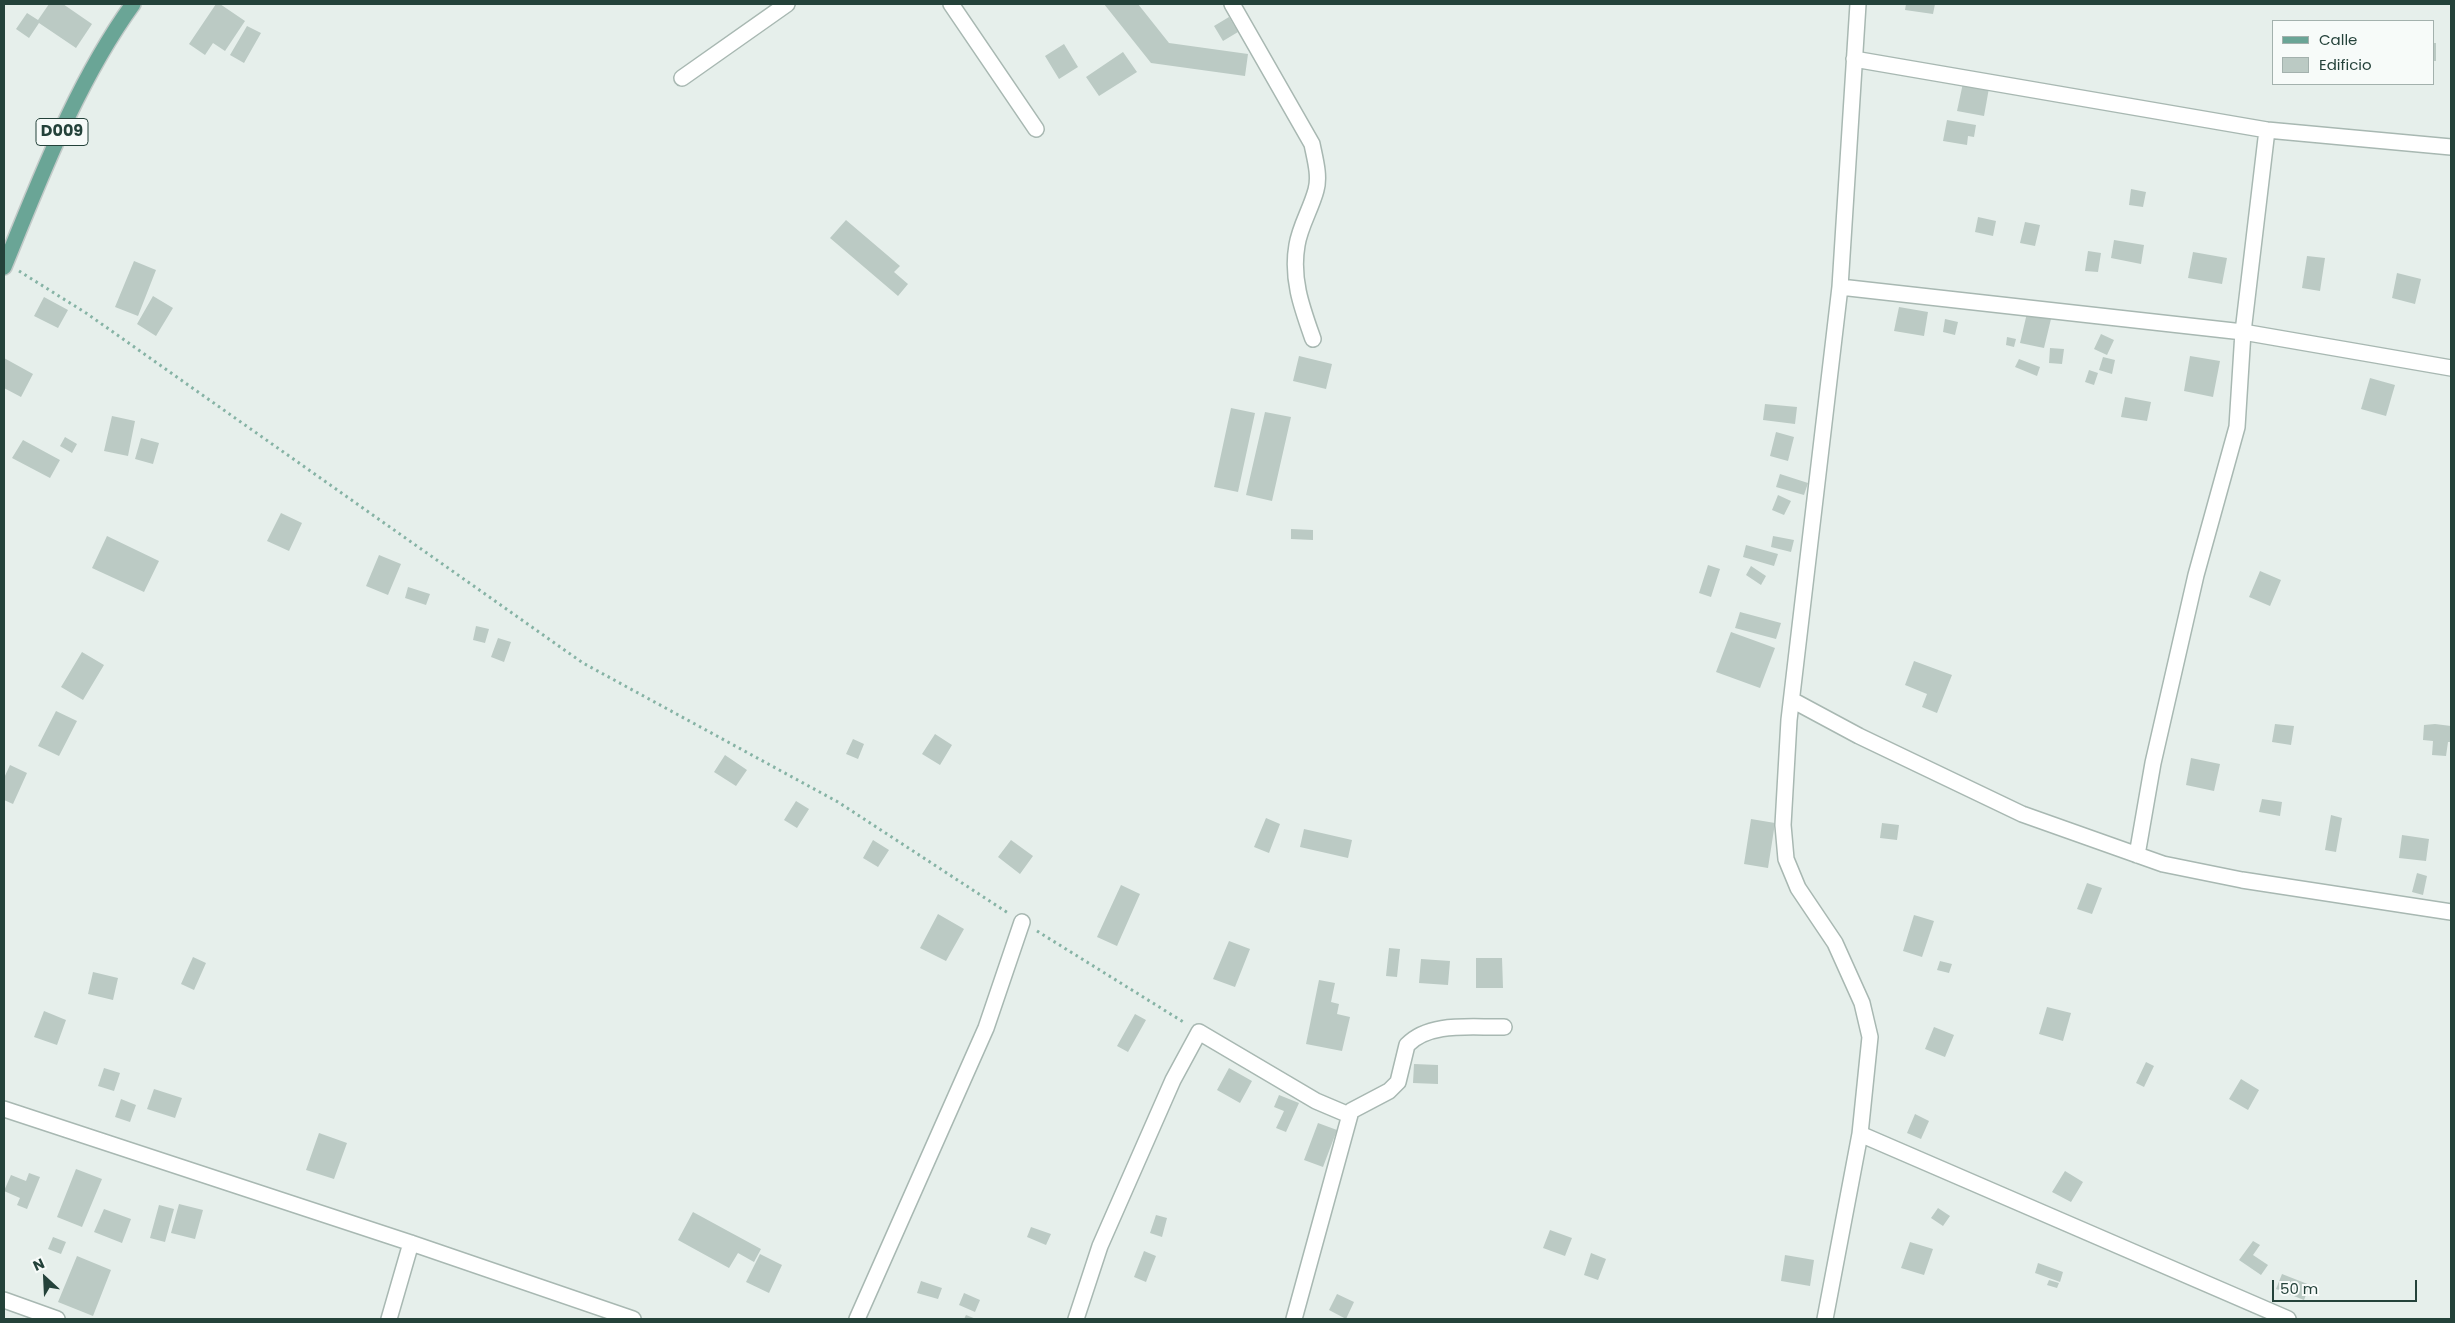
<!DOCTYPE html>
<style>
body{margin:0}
#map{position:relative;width:2455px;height:1323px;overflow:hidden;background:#e6efeb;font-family:Poppins,sans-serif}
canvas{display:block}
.frame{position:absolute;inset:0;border:5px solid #24423a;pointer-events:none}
.legend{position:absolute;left:2272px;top:20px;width:162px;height:65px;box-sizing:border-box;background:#f7fbf9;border:1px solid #a3b1ad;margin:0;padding:6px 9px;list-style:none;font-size:15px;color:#24423a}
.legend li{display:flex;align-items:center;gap:10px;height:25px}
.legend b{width:25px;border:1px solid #a3b1ad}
.north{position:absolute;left:20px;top:1253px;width:50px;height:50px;-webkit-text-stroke:4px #f7fbf9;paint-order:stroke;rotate:335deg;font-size:14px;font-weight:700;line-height:20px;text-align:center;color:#24423a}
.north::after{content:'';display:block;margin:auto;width:18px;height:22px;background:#24423a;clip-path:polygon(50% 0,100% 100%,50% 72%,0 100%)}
.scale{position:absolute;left:2272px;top:1280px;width:145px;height:22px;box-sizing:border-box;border:2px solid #24423a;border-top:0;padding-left:6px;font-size:15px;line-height:18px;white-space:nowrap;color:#24423a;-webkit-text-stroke:4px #f7fbf9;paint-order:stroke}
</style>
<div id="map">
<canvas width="2455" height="1323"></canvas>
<div class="frame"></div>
<ul class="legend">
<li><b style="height:6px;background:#6aa596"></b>Calle</li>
<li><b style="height:14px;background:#bbcac4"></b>Edificio</li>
</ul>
<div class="north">N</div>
<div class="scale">50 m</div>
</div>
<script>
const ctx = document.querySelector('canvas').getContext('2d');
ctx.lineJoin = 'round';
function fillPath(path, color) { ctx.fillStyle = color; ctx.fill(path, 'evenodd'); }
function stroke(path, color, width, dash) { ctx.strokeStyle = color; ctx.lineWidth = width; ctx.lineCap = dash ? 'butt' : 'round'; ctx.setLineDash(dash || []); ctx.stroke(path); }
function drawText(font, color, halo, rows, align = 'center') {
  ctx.font = font + ' Poppins,sans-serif'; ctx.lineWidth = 5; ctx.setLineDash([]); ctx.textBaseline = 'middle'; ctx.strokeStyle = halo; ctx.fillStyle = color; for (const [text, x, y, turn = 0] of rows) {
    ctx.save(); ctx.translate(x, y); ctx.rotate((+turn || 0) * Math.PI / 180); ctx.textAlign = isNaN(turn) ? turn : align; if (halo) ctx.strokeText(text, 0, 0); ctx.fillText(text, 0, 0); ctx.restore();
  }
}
fillPath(new Path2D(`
 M 49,4 L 63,4 L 92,24 L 76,48 L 39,23 L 29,38 L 16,29 L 27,13 L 38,20 Z
 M 216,4 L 220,4 L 245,21 L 225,51 L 213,43 L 205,55 L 189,44 Z
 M 1104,4 L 1138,4 L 1169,43 L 1248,54 L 1245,76 L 1151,63 Z
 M 1906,4 L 1935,4 L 1933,14 L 1905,10 Z
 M 1229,17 L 1238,32 L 1223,41 L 1214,26 Z
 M 247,26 L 261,33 L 244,63 L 230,55 Z
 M 2434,43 L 2436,43 L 2436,61 L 2434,61 Z
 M 1064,44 L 1078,67 L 1059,79 L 1045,56 Z
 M 1123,52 L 1137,72 L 1099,96 L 1086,77 Z
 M 1963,83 L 1989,88 L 1984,116 L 1957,111 Z
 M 1947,120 L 1976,125 L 1974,137 L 1968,136 L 1967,145 L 1943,141 Z
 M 2131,189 L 2146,192 L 2143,207 L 2129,205 Z
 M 1978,217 L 1996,221 L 1993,236 L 1975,232 Z
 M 846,220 L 900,266 L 894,272 L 908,284 L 898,296 L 830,238 Z
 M 2025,222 L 2040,225 L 2035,246 L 2020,243 Z
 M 2114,240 L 2144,245 L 2141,264 L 2111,258 Z
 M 2088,251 L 2101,253 L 2098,272 L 2085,271 Z
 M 2193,252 L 2227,258 L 2222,284 L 2188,278 Z
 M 2307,256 L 2325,258 L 2320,291 L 2302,288 Z
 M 134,261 L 156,270 L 138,316 L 115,307 Z
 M 2397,273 L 2421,279 L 2415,304 L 2392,298 Z
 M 153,296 L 173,308 L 156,336 L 137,324 Z
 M 44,297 L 68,310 L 58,328 L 34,316 Z
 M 1899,307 L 1928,312 L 1924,336 L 1894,331 Z
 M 2027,313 L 2051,319 L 2044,348 L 2020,343 Z
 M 1945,319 L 1958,322 L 1955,335 L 1943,332 Z
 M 2101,334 L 2114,340 L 2107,355 L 2094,349 Z
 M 2007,337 L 2016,339 L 2014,347 L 2006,345 Z
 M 2050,348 L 2064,349 L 2062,364 L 2049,363 Z
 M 1299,356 L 1332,364 L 1326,389 L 1293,381 Z
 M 2190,356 L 2220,361 L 2213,397 L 2184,391 Z
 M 2103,357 L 2115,360 L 2112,374 L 2099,370 Z
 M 4,358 L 33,374 L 21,397 L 4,388 Z
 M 2019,359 L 2040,367 L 2037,376 L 2015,367 Z
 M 2089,370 L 2098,373 L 2094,385 L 2085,382 Z
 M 2370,378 L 2395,385 L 2386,416 L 2361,409 Z
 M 2125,397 L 2151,402 L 2147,421 L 2121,417 Z
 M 1765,404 L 1797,407 L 1795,424 L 1763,420 Z
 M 1231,408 L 1255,413 L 1238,492 L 1214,487 Z
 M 1265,412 L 1291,417 L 1272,501 L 1246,495 Z
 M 112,416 L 135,421 L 128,456 L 104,451 Z
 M 1776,432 L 1794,437 L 1788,461 L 1770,456 Z
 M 65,437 L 77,444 L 72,453 L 60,446 Z
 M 141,438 L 159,443 L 153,464 L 135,459 Z
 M 23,440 L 60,460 L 50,478 L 12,458 Z
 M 1780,474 L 1808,483 L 1804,495 L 1776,487 Z
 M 1778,495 L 1791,501 L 1784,515 L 1772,510 Z
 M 281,513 L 302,523 L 289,551 L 267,541 Z
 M 1291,529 L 1313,530 L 1313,540 L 1291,539 Z
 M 107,536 L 159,561 L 144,592 L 92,568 Z
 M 1773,536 L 1794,540 L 1791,552 L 1771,547 Z
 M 1746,545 L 1778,554 L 1774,566 L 1743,557 Z
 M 379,555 L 401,564 L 388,595 L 366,586 Z
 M 1708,565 L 1720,569 L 1711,597 L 1699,593 Z
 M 1751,566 L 1766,576 L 1761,585 L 1746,575 Z
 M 2260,571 L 2281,580 L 2270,606 L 2249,597 Z
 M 408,587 L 430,594 L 426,605 L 405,598 Z
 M 1740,612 L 1781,623 L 1776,639 L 1735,628 Z
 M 476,626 L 489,629 L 485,643 L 473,640 Z
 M 1731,632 L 1775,648 L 1760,688 L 1716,672 Z
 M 498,638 L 511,642 L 504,662 L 491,657 Z
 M 82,652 L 104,665 L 83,700 L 61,687 Z
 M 1914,661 L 1952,675 L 1937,713 L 1922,707 L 1927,694 L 1905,685 Z
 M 56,711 L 77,721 L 59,756 L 38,746 Z
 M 2275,724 L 2294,726 L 2291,745 L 2272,742 Z
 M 2435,724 L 2451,726 L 2451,742 L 2448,742 L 2446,756 L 2432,755 L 2433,741 L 2423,740 L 2424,725 Z
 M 935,734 L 952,745 L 940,765 L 922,754 Z
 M 853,739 L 864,744 L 858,759 L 846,754 Z
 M 725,755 L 747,770 L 736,786 L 714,772 Z
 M 2191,758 L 2220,764 L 2214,791 L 2186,785 Z
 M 10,765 L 27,773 L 13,804 L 4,800 L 4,778 Z
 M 2262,799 L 2282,802 L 2280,816 L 2259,812 Z
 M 796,801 L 809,809 L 797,828 L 784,820 Z
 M 2331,815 L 2342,818 L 2336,852 L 2325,850 Z
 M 1266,818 L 1280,824 L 1269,853 L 1254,847 Z
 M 1751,819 L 1775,823 L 1768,868 L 1744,864 Z
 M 1882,823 L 1899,825 L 1897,840 L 1880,838 Z
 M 1304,829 L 1352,840 L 1348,858 L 1300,847 Z
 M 2402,835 L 2429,839 L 2426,861 L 2399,858 Z
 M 873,840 L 889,850 L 878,867 L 863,858 Z
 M 1011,840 L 1033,856 L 1020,874 L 998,857 Z
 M 2417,873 L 2427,876 L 2423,895 L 2412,892 Z
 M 2087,883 L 2102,888 L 2092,914 L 2077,909 Z
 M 1121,885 L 1140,894 L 1117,946 L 1097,937 Z
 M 938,914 L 964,929 L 946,961 L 920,948 Z
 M 1914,915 L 1934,921 L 1922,957 L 1903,951 Z
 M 1229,941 L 1250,949 L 1235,987 L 1213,979 Z
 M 1389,948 L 1400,949 L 1397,977 L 1386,976 Z
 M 193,957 L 206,963 L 194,990 L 181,984 Z
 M 1476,958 L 1502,958 L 1503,988 L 1476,988 Z
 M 1421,959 L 1450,961 L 1448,985 L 1419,983 Z
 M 1940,961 L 1952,964 L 1949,973 L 1937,970 Z
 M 93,972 L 118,978 L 113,1000 L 88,994 Z
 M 1319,980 L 1335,983 L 1331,1002 L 1339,1004 L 1337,1014 L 1350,1017 L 1342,1051 L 1306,1044 Z
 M 2047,1007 L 2071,1013 L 2063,1041 L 2039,1034 Z
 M 44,1011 L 66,1020 L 57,1045 L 34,1037 Z
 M 1135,1014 L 1146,1020 L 1128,1052 L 1117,1046 Z
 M 1934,1027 L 1954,1035 L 1945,1057 L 1925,1049 Z
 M 2146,1062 L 2154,1066 L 2144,1087 L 2136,1083 Z
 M 1414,1064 L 1438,1065 L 1438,1084 L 1413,1083 Z
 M 104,1068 L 120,1073 L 114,1091 L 98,1086 Z
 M 1229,1068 L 1252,1081 L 1240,1103 L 1217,1090 Z
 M 2241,1079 L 2259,1090 L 2248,1110 L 2229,1099 Z
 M 154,1089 L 182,1098 L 175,1118 L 147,1109 Z
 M 1279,1095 L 1299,1103 L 1286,1132 L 1276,1128 L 1284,1111 L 1274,1107 Z
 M 121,1099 L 136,1105 L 130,1122 L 115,1117 Z
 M 1915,1114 L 1929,1121 L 1921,1139 L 1907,1133 Z
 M 1318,1123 L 1337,1130 L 1323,1167 L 1304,1160 Z
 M 319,1133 L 347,1143 L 334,1179 L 306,1170 Z
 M 76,1169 L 102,1179 L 82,1227 L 57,1217 Z
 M 2065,1171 L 2083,1182 L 2071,1202 L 2052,1192 Z
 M 29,1173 L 40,1177 L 27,1209 L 17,1205 L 20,1198 L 4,1191 L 11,1175 L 26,1181 Z
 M 179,1204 L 203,1210 L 195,1239 L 171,1233 Z
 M 159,1205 L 174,1209 L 165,1242 L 150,1238 Z
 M 1938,1208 L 1950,1216 L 1943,1226 L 1931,1218 Z
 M 104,1209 L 131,1219 L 122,1243 L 94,1232 Z
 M 693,1212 L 761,1249 L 754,1262 L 738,1253 L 729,1268 L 678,1240 Z
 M 1156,1215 L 1167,1218 L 1162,1237 L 1150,1233 Z
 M 1031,1227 L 1051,1234 L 1046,1245 L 1027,1237 Z
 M 1550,1230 L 1572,1238 L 1565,1256 L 1543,1248 Z
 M 53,1237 L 66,1242 L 61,1254 L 48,1249 Z
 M 2253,1241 L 2260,1245 L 2253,1255 L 2268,1265 L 2261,1275 L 2239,1260 Z
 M 1910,1242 L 1933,1249 L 1924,1275 L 1901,1268 Z
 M 1144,1251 L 1156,1256 L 1146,1282 L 1134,1277 Z
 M 1591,1253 L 1606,1259 L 1598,1280 L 1584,1275 Z
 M 760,1254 L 782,1265 L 769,1293 L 746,1282 Z
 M 1785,1255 L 1814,1260 L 1810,1286 L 1781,1281 Z
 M 77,1256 L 111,1270 L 93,1316 L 58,1302 Z
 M 2038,1263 L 2063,1272 L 2060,1282 L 2035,1273 Z
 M 2282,1274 L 2310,1285 L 2304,1300 L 2276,1289 Z
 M 2049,1280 L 2059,1283 L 2057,1288 L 2047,1285 Z
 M 921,1281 L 942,1288 L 938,1299 L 917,1293 Z
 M 964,1293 L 980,1300 L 975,1312 L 959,1305 Z
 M 1337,1294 L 1354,1302 L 1346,1319 L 1329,1310 Z
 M 966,1315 L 976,1319 L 964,1319 Z`), '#bbcac4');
const minor = new Path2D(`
 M 951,4 L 1036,129
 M 1232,4 L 1312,144 C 1315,159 1320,176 1316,190 C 1311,209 1300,226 1297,245 C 1291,279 1302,308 1313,339
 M 1854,59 L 2267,130 L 2451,147
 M 682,78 L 787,4
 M 1840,287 L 2243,332 L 2451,368
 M 1792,700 L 1859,736 L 2022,814 L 2163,864 L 2242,880 L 2451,912
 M 2137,855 L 2153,763 L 2196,575 L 2237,427 L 2243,332 L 2267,130
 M 4,1109 L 411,1243 L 633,1319
 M 1860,1134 L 2288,1319
 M 4,1300 L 57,1319
 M 389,1319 L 411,1243
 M 857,1319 L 986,1028 L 1022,922
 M 1076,1319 L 1100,1246 L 1173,1080 L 1199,1032 L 1316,1101 L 1349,1115
 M 1294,1319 L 1351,1111 L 1389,1091 L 1398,1082 L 1407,1045 C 1430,1021 1473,1028 1504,1027
 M 1825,1319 L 1860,1134 L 1870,1037 L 1862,1003 L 1835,943 L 1798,888 L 1786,859 L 1783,825 L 1789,720 L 1840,287 L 1858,4`);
const primary = new Path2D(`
 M 4,267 C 41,177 76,83 133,4`);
stroke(minor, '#a8b8b2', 18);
stroke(primary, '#c2cac8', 18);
stroke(new Path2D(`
 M 19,271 L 86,313 L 583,663 L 838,802 L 1008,913
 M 1037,931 L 1185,1023`), '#86b3a5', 3, [2.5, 4]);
stroke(minor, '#fff', 15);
stroke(primary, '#6aa596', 15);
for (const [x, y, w] of [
 [62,132,52]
]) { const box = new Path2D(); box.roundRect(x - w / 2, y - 13.5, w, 27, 4); ctx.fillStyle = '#f7fbf9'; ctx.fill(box); stroke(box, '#24423a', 1); }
drawText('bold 16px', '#24423a', null, [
 ["D009",62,132]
]);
</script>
